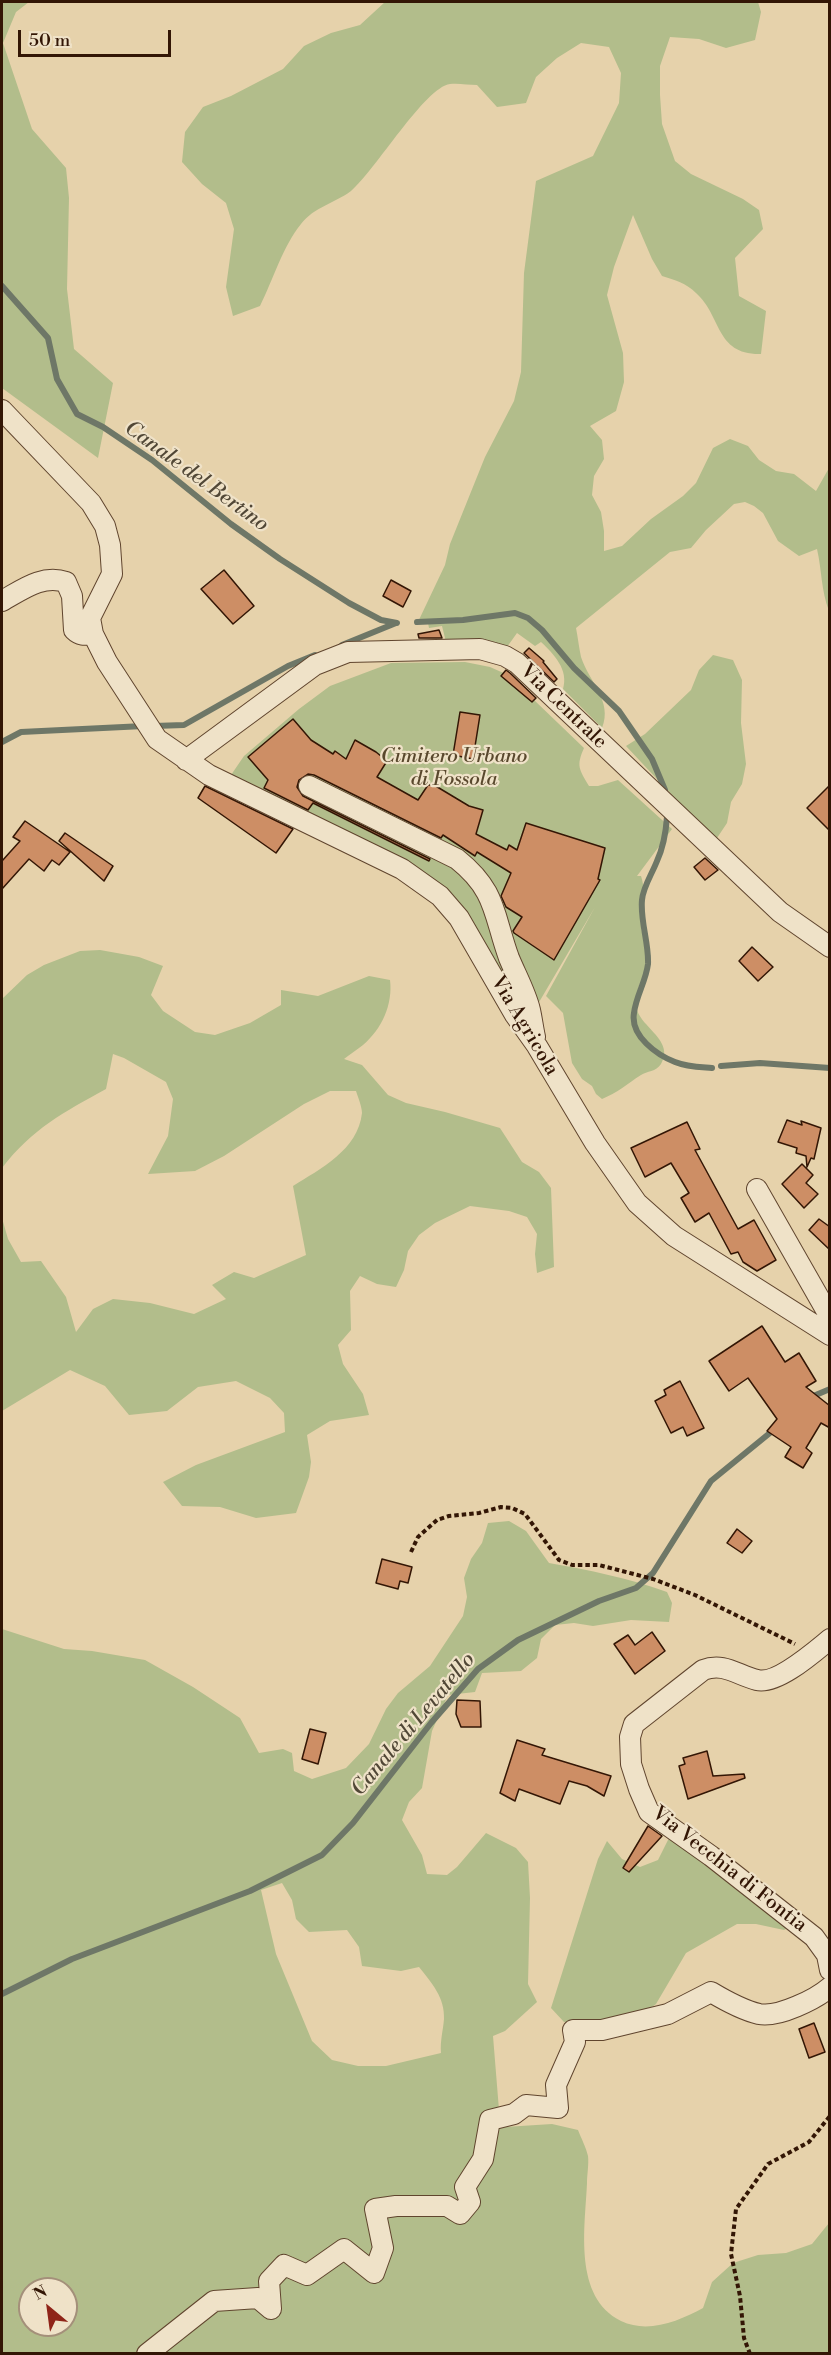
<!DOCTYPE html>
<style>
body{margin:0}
#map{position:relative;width:831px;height:2355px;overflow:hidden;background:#e6d2ab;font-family:"Libre Bodoni",serif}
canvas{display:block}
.frame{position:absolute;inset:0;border:3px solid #331605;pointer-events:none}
.north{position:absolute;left:18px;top:2277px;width:60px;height:60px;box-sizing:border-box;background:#efe2c8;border:2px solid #a4907a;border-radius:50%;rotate:331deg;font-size:16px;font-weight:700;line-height:24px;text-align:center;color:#331605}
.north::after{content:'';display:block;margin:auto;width:21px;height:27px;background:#8f2418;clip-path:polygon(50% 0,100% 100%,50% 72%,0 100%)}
.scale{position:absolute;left:18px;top:30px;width:153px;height:27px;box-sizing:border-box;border:3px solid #331605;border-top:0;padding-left:8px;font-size:18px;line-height:21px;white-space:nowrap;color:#331605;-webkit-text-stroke:4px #efe2c8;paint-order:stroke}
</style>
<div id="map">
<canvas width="831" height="2355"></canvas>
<div class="frame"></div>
<div class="north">N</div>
<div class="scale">50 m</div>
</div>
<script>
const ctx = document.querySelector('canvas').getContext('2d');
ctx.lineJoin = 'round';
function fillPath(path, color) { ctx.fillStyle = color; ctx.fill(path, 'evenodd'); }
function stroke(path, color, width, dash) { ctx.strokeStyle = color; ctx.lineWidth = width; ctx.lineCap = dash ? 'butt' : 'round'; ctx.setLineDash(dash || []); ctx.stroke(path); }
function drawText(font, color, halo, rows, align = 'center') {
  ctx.font = font + ' "Libre Bodoni",serif'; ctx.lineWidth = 4.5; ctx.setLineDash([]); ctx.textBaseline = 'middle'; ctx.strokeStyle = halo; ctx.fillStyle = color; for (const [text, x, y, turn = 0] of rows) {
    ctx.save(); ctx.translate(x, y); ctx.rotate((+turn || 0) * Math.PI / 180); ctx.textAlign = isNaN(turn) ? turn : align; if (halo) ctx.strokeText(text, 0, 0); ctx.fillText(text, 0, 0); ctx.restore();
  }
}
fillPath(new Path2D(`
 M 2,2 L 29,2 L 16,12 L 3,43 L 32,129 L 66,168 L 69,198 L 67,289 L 74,349 L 113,383 L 98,458 L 2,388 Z
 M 385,2 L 758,2 L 761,12 L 755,40 L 726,48 L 699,39 L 670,37 L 660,66 L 660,95 L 662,124 L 675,161 L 691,174 L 743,199 L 759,210 L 763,229 L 735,258 L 739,296 L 766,311 L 761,354 C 715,355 722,316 696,293 C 686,283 675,280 662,276 L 652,259 L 633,215 L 614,267 L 607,295 L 623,353 L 624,382 L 616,411 L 590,426 L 602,440 L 604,459 L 594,476 L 592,495 L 601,512 L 604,531 L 604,551 L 622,546 L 651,519 L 683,496 L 696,483 L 713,448 L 730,439 L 748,446 L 759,460 L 776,471 L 794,474 L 816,491 L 829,468 L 829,611 C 821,590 822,571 817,549 L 799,556 L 778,541 L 763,513 L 754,506 L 745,502 L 734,504 L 706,530 L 691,548 L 670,552 L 576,628 C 578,638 579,648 581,657 C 589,682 613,701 602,728 L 563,689 C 569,670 554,654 541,642 L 535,646 L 517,633 L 507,647 L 446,642 L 442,626 L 429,628 L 428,623 L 417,624 L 445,565 L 450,544 L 485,457 L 514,401 L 521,372 L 524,273 L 536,181 L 593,156 L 619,103 L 621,73 L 609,47 L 581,43 L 557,58 L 536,77 L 526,103 L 497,107 L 477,85 C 469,85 458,83 450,84 C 425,87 375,171 351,191 C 335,203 314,207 301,224 C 283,246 273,280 260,306 L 233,316 L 226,287 L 234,229 L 226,203 L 202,184 L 182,162 L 185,132 L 203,107 L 231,96 L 283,69 L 304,46 L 331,33 L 360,25 Z
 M 713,655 L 733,660 L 742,680 L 741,723 L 746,764 L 742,784 L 731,802 L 727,823 L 715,841 L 626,746 L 645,734 L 691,690 L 699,670 Z
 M 465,662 L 490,667 L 508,675 L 584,748 C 576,766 579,769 589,786 L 598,786 L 618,780 L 672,829 L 637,876 L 641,876 C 647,894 640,908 641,926 C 642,940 654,952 650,966 C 648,973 641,979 639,986 C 637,991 637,999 636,1004 C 636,1026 676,1039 661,1064 C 656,1072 647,1071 641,1075 C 627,1084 617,1093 602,1099 L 596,1094 L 592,1086 L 582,1079 L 572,1063 L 563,1013 L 546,996 L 595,907 L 535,1009 L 521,1010 L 481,937 L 461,904 L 416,866 L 231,775 L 244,756 L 299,709 L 330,686 L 391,663 Z
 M 100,950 L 139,957 L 163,966 L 151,995 L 163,1011 L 195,1032 L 215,1035 L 250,1023 L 281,1005 L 281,990 L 318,996 L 369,976 L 390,980 C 393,1004 382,1029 363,1045 C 357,1050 350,1054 344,1059 L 362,1065 L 388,1095 L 406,1103 L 445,1112 L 500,1128 L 522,1162 L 539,1172 L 551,1188 L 554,1267 L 537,1273 L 535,1254 L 537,1234 L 527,1217 L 509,1211 L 470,1206 L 435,1223 L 419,1235 L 408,1251 L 404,1270 L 396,1287 L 377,1284 L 360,1276 L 350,1291 L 351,1330 L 338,1345 L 343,1364 L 363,1394 L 369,1415 L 330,1421 L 307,1435 L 311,1462 L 309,1477 L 296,1513 L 256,1518 L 220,1507 L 182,1506 L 163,1482 L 196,1465 L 285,1432 L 284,1413 L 270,1398 L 236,1381 L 198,1387 L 167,1411 L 129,1415 L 105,1386 L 70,1370 L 2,1411 L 2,1218 L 8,1239 L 21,1262 L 41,1261 L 66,1297 L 76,1332 L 93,1309 L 113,1299 L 150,1303 L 194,1314 L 226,1299 L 212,1285 L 234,1272 L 254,1278 L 306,1255 L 293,1186 C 320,1169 358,1150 362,1113 C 362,1107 358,1097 356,1091 L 330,1091 L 304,1104 L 224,1156 L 195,1171 L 148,1174 L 168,1136 L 173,1099 L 166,1082 L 124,1058 L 113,1054 L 106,1089 C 64,1112 32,1129 2,1168 L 2,999 L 27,975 L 44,965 L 80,951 Z
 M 509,1521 L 526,1531 L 549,1563 C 589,1570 628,1578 667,1592 L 672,1603 L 669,1622 L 631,1620 L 593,1626 L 574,1623 L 555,1625 L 541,1639 L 537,1658 L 521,1671 L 482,1673 L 475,1692 L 448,1695 L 432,1731 L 422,1788 L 409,1802 L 402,1820 L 422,1855 L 427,1874 L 447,1875 L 457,1867 L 486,1833 L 516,1848 L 528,1862 L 530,1898 L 528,1984 L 537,2002 L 505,2031 L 493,2036 L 499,2110 L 505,2127 L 552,2124 L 578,2130 C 581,2138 586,2147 588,2156 C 589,2164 587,2175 587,2183 C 585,2228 573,2297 621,2321 C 648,2334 679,2321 703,2308 L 712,2282 L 733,2263 L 758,2255 L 786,2253 L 812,2244 L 829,2223 L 829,2353 L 2,2354 L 2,1629 L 64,1649 L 92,1651 L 145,1660 L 193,1687 L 240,1718 L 259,1753 L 283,1749 L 292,1753 L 294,1771 L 312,1779 L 346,1768 L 369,1744 L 386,1709 L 398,1693 L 430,1666 L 463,1616 L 467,1597 L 464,1578 L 471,1559 L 482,1543 L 488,1523 ZM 282,1883 L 292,1900 L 296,1919 L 309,1932 L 347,1930 L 359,1947 L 362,1966 L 401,1971 L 419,1967 C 432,1983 445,1998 444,2019 C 443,2031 440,2041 441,2053 L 386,2066 L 358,2066 L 332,2060 L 312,2041 L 276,1954 L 261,1890 ZM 30,2289 L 66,2289 L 66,2325 L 30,2325 Z
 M 671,1834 L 790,1927 L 784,1930 L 756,1924 L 737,1924 L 686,1953 L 656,2004 L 640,2016 L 583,2022 L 564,2022 L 551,2008 L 598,1859 L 607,1841 L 622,1859 L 640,1867 L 658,1860 Z`), '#b2bd8b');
stroke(new Path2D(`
 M 2,286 L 48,338 L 57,379 L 77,414 L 103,427 L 152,460 L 231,524 L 280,559 L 349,603 L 381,620 L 397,623
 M 417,622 L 463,620 L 515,613 L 528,618 L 542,630 L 574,668 L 619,711 L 652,759 L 665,790
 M 342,645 L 396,623
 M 154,726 L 184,725 L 288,666 L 315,655
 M 2,742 L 21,732 L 144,726
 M 667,817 C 666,831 663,848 657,861 C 652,874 643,887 642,900 C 640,921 649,943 648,964 C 646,981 636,996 634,1013 C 630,1036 657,1055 675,1062 C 687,1067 699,1067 712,1068
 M 721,1066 L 760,1063 L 830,1068
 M 811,1397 L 830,1389
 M 2,1994 L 72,1959 L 250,1891 L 322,1855 L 353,1823 L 431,1723 L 478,1669 L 518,1640 L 599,1601 L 636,1588 L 653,1573 L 711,1481 L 776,1428`), '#6e7767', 6);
const building = new Path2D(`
 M 224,570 L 254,606 L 233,624 L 201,589 Z
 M 391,580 L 411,591 L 403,607 L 383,596 Z
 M 439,630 L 442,638 L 419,638 L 418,634 Z
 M 529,648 L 544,661 L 543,662 L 557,679 L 554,682 L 524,653 Z
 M 506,670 L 510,673 L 536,698 L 532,702 L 501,676 Z
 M 460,712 L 480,715 L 473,759 L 453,755 Z
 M 293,719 L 311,740 L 333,754 L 335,751 L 346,759 L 355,740 L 376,752 L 387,761 L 377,777 L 418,800 L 428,785 L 434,785 L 469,806 L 483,810 L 476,834 L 507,850 L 509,845 L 517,850 L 526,823 L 605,848 L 598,879 L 600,880 L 554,960 L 514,933 L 513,931 L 522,917 L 506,907 L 501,896 L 511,873 L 477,852 L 475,856 L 443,835 L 441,838 L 314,775 L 308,774 L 299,780 L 297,787 L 303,796 L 430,859 L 429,861 L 313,803 L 308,810 L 264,788 L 268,780 L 248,757 Z
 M 830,785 L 830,831 L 807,808 Z
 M 205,786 L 293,829 L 276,853 L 198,798 Z
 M 25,821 L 70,852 L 59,865 L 52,860 L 44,871 L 29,859 L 2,889 L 2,861 L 20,841 L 13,837 Z
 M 65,833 L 113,866 L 104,881 L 59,841 Z
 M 705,858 L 718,870 L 705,880 L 694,867 Z
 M 752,947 L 773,967 L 758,981 L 739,961 Z
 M 787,1120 L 802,1125 L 801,1121 L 821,1128 L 814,1159 L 811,1158 L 807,1167 L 806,1156 L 796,1153 L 797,1148 L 778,1142 Z
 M 687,1122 L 700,1149 L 695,1150 L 738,1229 L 754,1220 L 776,1260 L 757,1271 L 743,1262 L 738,1252 L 731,1254 L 709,1213 L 695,1222 L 681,1198 L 689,1193 L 671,1163 L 645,1177 L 631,1148 Z
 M 802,1164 L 813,1175 L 806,1183 L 818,1194 L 804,1208 L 782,1184 Z
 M 819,1219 L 830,1227 L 830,1250 L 809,1230 Z
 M 762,1326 L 785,1362 L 799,1353 L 816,1381 L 806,1387 L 830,1406 L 830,1428 L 821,1423 L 806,1448 L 812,1453 L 803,1468 L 785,1457 L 791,1447 L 767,1431 L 777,1419 L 748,1378 L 729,1391 L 709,1361 Z
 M 680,1381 L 704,1428 L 687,1436 L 683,1427 L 671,1433 L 655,1401 L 666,1395 L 664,1390 Z
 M 737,1529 L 752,1541 L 742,1553 L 727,1543 Z
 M 382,1559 L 412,1567 L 408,1583 L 400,1581 L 398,1589 L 376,1583 Z
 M 652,1632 L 665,1651 L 635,1674 L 614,1644 L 628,1635 L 635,1645 Z
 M 457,1700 L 480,1701 L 481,1727 L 461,1727 L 456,1714 Z
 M 310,1729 L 326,1733 L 318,1764 L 302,1759 Z
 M 517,1740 L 545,1749 L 542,1755 L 611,1776 L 604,1796 L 587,1786 L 569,1781 L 560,1804 L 519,1789 L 515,1801 L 500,1793 Z
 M 707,1751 L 713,1776 L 744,1774 L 745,1778 L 688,1799 L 679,1766 L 685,1764 L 683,1758 Z
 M 648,1826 L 662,1836 L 629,1872 L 623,1868 Z
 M 814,2023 L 825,2052 L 809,2058 L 799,2029 Z`);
fillPath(building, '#cd8e65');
stroke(building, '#331605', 1.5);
const minor = new Path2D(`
 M 2,410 L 91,503 L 105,526 L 110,545 L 112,574 L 90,618 L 93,634 L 107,662 L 157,739 L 209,775 L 402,869 L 440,896 L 459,918 L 515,1015 L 537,1046 L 595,1143 L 637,1203 L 674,1236 L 830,1335
 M 2,601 C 22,590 42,574 66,582 L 72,596 L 74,630 C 80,636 85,635 93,634
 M 186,760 L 315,665 L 348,652 L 480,649 L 505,656 L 517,663 L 780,912 L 830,947
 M 309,786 L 457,859 C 497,891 493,914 509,958 C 516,975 526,993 530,1010 C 532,1019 533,1028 535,1037
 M 757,1189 L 830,1317
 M 830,1639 C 814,1652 777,1685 757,1680 C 737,1675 724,1662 703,1670 L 634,1724 L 630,1737 L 631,1764 L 639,1789 L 649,1812 L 711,1856 L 814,1937 L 827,1955 L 830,1970
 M 147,2354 L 214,2301 L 258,2298 L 271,2309 L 269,2281 L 284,2265 L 307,2275 L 344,2249 L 374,2273 L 383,2248 L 375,2209 L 396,2206 L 447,2206 L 460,2214 L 470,2202 L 465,2187 L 483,2159 L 490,2120 L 514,2114 L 526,2105 L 558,2108 L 556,2085 L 575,2042 L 573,2030 L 602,2030 L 668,2014 L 711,1992 C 726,2001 742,2010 759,2014 C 778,2018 816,1999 830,1987`);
stroke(minor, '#60452e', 22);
stroke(new Path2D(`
 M 411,1552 L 418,1537 L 437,1520 L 449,1516 L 479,1513 L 501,1507 L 512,1508 L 525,1514 L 559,1560 L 572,1565 L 599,1565 L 653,1579 L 695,1595 L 795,1644
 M 750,2354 L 744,2338 L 740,2296 L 731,2254 L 736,2209 L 768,2164 L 809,2142 L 830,2116`), '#331605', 4, [4.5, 3]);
stroke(minor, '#efe2c8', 20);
drawText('20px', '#331605', '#efe2c8', [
 ["Via Centrale",563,707,44],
 ["Via Agricola",524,1026,59],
 ["Via Vecchia di Fontia",729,1870,38]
]);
drawText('italic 20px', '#59482d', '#efe2c8', [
 ["Cimitero Urbano",454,757],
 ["di Fossola",454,780]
]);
drawText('italic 21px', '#514736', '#efe2c8', [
 ["Canale del Bertino",196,477,36],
 ["Canale di Levatello",414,1725,-50]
]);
</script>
